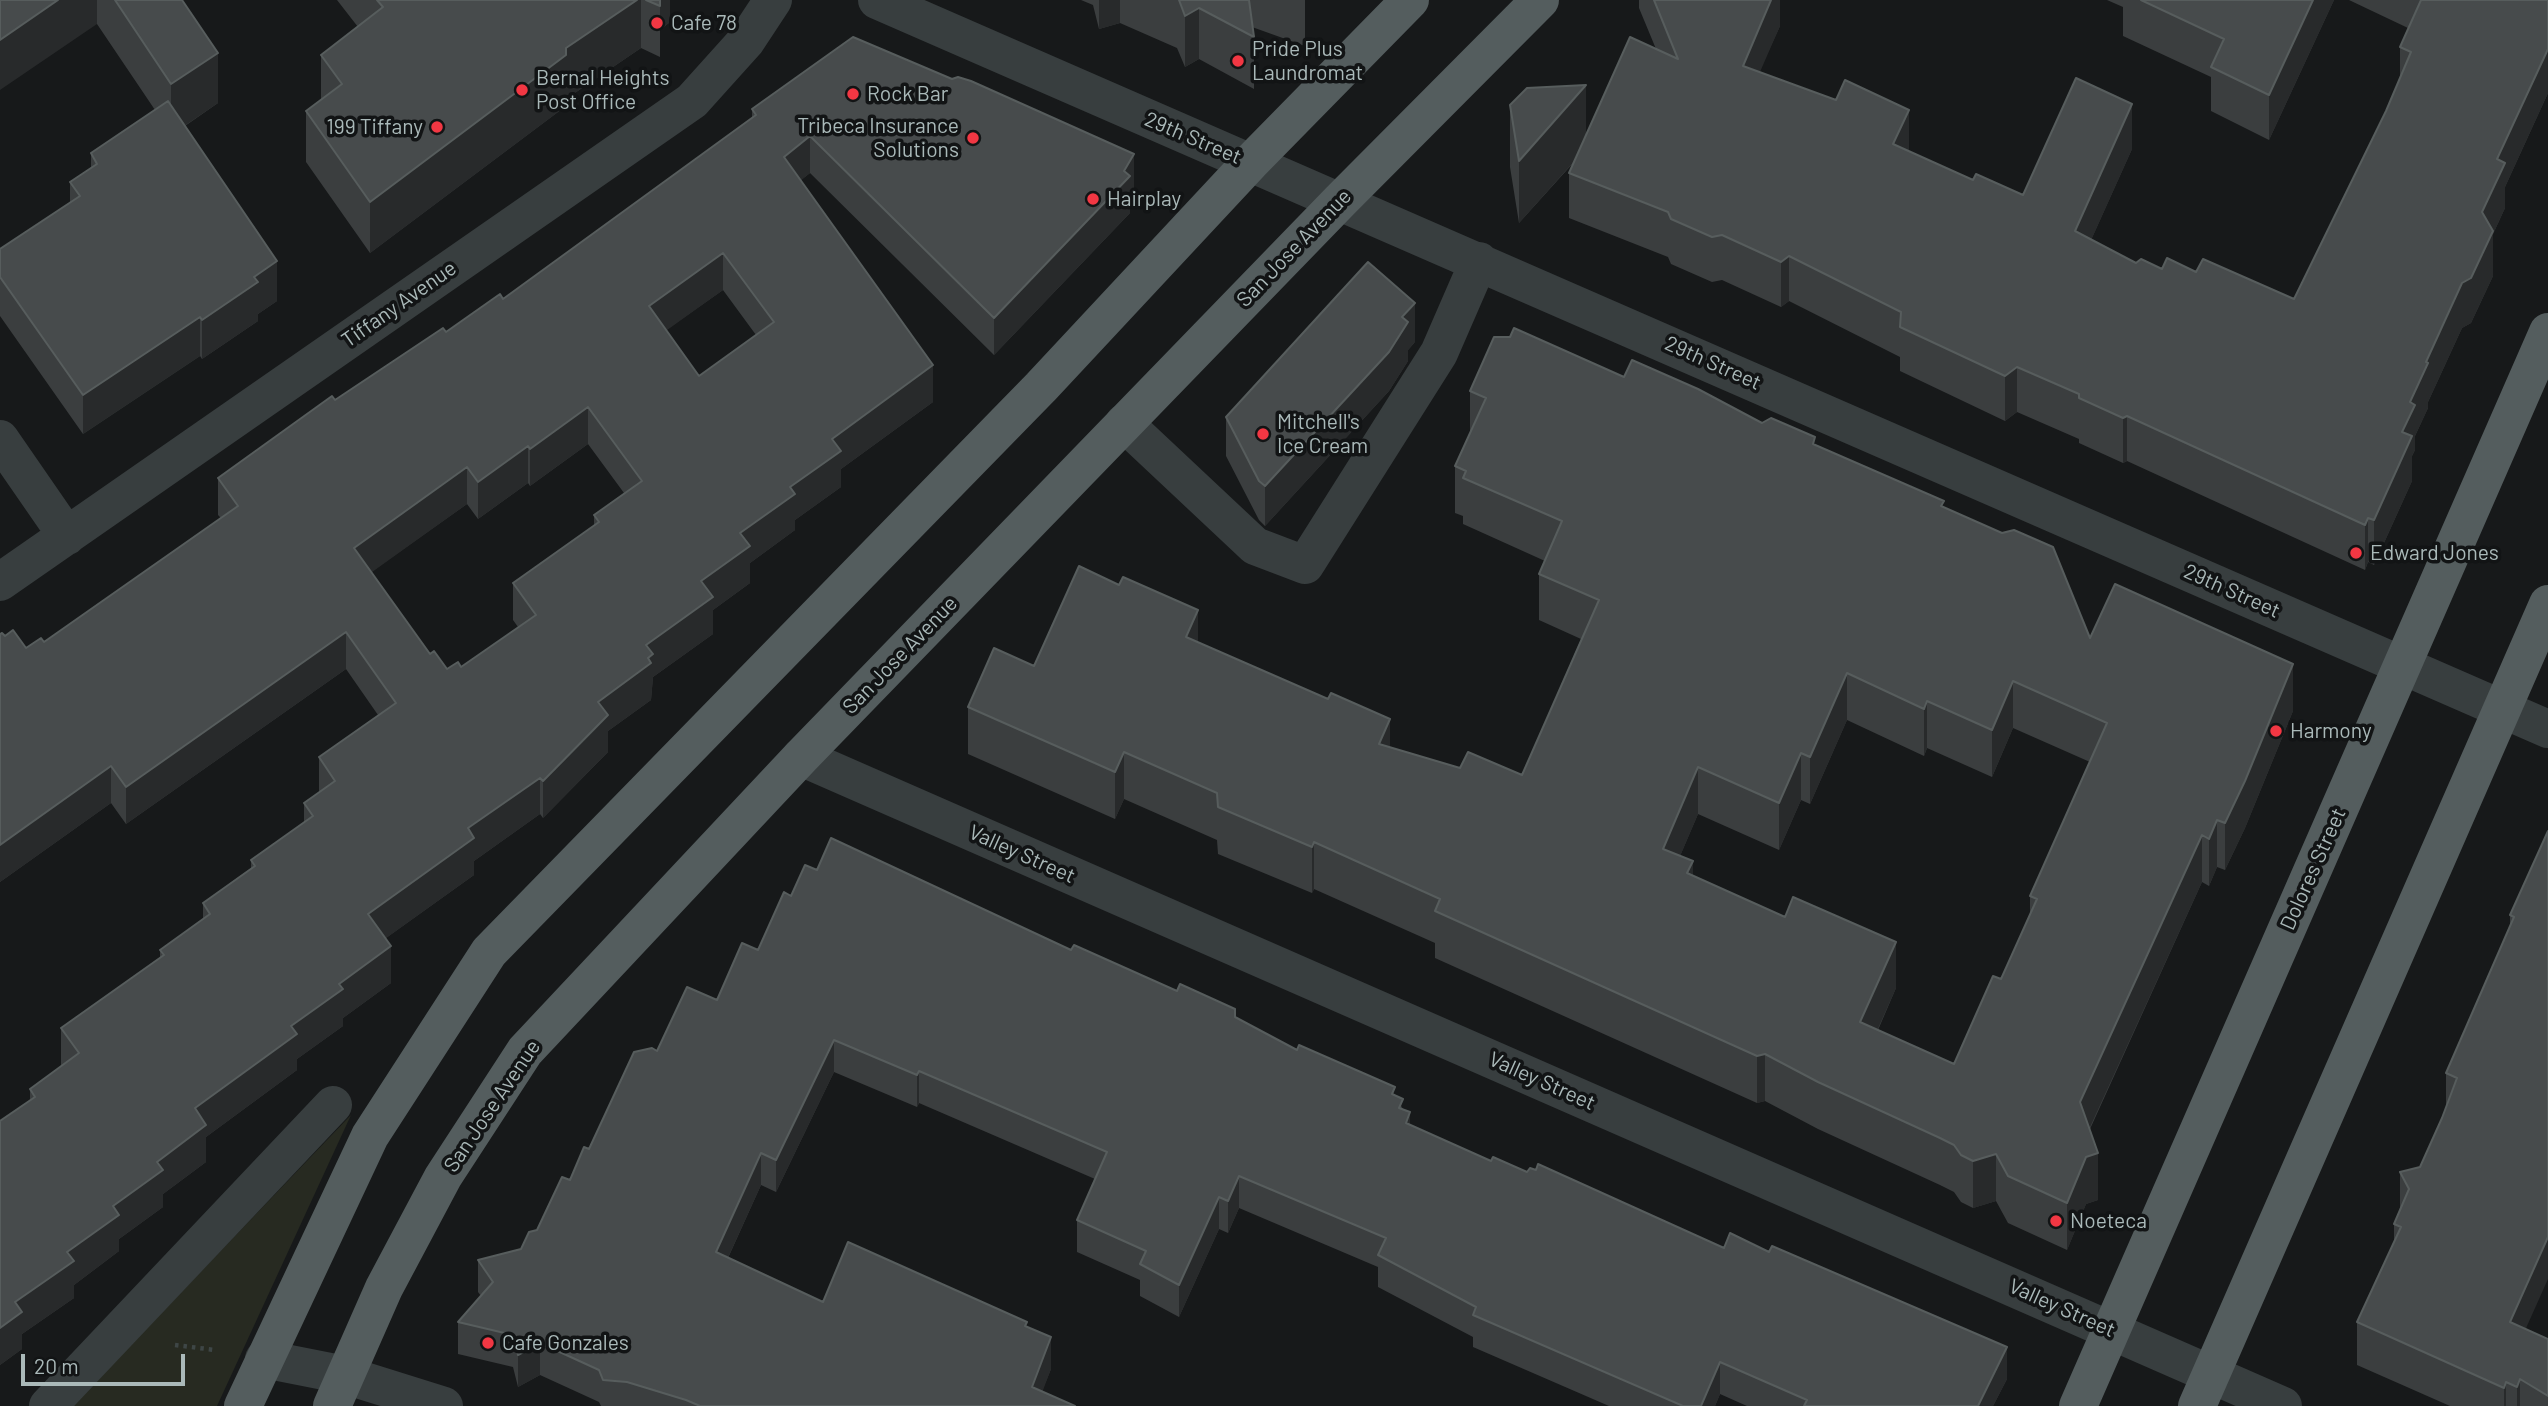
<!DOCTYPE html>
<style>
body{margin:0}
#map{position:relative;width:2548px;height:1406px;overflow:hidden;background:#17191a;font-family:Barlow,sans-serif}
canvas{display:block}
.scale{position:absolute;left:21px;top:1354px;width:164px;height:32px;box-sizing:border-box;border:4px solid #aab9b9;border-top:0;padding-left:9px;font-size:21px;line-height:24px;white-space:nowrap;color:#aab9b9;-webkit-text-stroke:5px #121415;paint-order:stroke}
</style>
<div id="map">
<canvas width="2548" height="1406"></canvas>
<div class="scale">20 m</div>
</div>
<script>
const ctx = document.querySelector('canvas').getContext('2d');
ctx.lineJoin = 'round';
function fillPath(path, color) { ctx.fillStyle = color; ctx.fill(path, 'evenodd'); }
function stroke(path, color, width, dash) { ctx.strokeStyle = color; ctx.lineWidth = width; ctx.lineCap = dash ? 'butt' : 'round'; ctx.setLineDash(dash || []); ctx.stroke(path); }
function drawText(font, color, halo, rows, align = 'center') {
  ctx.font = font + ' Barlow,sans-serif'; ctx.lineWidth = 7; ctx.setLineDash([]); ctx.textBaseline = 'middle'; ctx.strokeStyle = halo; ctx.fillStyle = color; for (const [text, x, y, turn = 0] of rows) {
    ctx.save(); ctx.translate(x, y); ctx.rotate((+turn || 0) * Math.PI / 180); ctx.textAlign = isNaN(turn) ? turn : align; if (halo) ctx.strokeText(text, 0, 0); ctx.fillText(text, 0, 0); ctx.restore();
  }
}
fillPath(new Path2D(`
 M 351,1115 L 217,1406 L 72,1406 L 326,1141 Z`), '#272a21');
stroke(new Path2D(`
 M 175,1345 L 215,1350`), '#3e4646', 4.5, [3.5, 5]);
stroke(new Path2D(`
 M 877,0 L 2548,729
 M 1124,423 L 1255,546 L 1305,565 L 1439,353 L 1479,261
 M 0,439 L 67,536
 M 0,582 L 692,101 L 746,41 L 773,0
 M 801,757 L 2283,1406
 M 264,1359 L 345,1375 L 444,1406
 M 48,1406 L 333,1105`), '#383e3f', 38);
stroke(new Path2D(`
 M 243,1406 L 370,1136 L 489,952 L 1041,387 L 1250,163 L 1410,0
 M 332,1406 L 384,1288 L 443,1177 L 525,1051 L 801,757 L 1340,201 L 1540,0
 M 2078,1406 L 2548,332
 M 2197,1406 L 2548,604`), '#545d5e', 38);
fillPath(new Path2D(`
 M 0,0 L 182,0 L 218,103 L 185,126 L 277,301 L 258,314 L 258,321 L 202,359 L 200,356 L 83,434 L 0,316 L 0,249 L 70,202 L 70,182 L 91,168 L 91,153 L 155,110 L 97,24 Z
 M 337,0 L 670,0 L 670,22 L 660,30 L 660,57 L 641,48 L 566,99 L 566,106 L 370,253 L 306,162 L 306,111 L 321,100 L 321,55 L 358,27 Z
 M 1081,0 L 1305,0 L 1305,46 L 1252,27 L 1254,37 L 1254,89 L 1199,59 L 1185,67 L 1177,48 L 1120,23 L 1099,29 L 1093,5 Z
 M 1639,0 L 1780,0 L 1780,26 L 1759,72 L 1909,151 L 1973,180 L 2023,195 L 2132,149 L 2091,240 L 2136,263 L 2162,269 L 2196,272 L 2294,299 L 2386,111 L 2400,78 L 2400,47 L 2408,28 L 2349,0 L 2548,0 L 2548,93 L 2505,187 L 2505,208 L 2493,234 L 2493,276 L 2471,323 L 2462,328 L 2428,402 L 2428,408 L 2415,436 L 2415,450 L 2412,456 L 2412,481 L 2374,565 L 2368,562 L 2365,570 L 2127,461 L 2123,463 L 2079,443 L 2079,439 L 2017,412 L 2005,421 L 1900,371 L 1900,357 L 1789,301 L 1781,307 L 1722,280 L 1712,282 L 1671,264 L 1668,257 L 1569,218 L 1569,173 L 1575,161 L 1519,223 L 1510,167 L 1510,105 L 1586,135 L 1656,49 L 1639,8 Z
 M 2107,0 L 2334,0 L 2269,140 L 2211,111 L 2211,77 L 2123,36 L 2123,7 Z
 M 752,109 L 1134,191 L 1130,199 L 1130,213 L 994,355 L 810,173 L 801,180 L 933,402 L 841,469 L 841,487 L 795,520 L 795,530 L 750,563 L 750,583 L 713,610 L 713,634 L 653,677 L 651,700 L 608,731 L 608,752 L 543,818 L 540,814 L 474,861 L 474,875 L 386,938 L 391,983 L 343,1018 L 343,1026 L 297,1059 L 297,1070 L 206,1137 L 206,1162 L 163,1194 L 163,1207 L 119,1239 L 119,1251 L 74,1285 L 74,1298 L 22,1334 L 22,1349 L 0,1365 L 0,1121 L 30,1100 L 30,1089 L 62,1066 L 61,1065 L 61,1028 L 160,958 L 160,950 L 203,919 L 203,903 L 251,868 L 251,860 L 304,823 L 304,803 L 319,792 L 319,757 L 378,715 L 346,669 L 126,824 L 111,803 L 0,882 L 0,634 L 5,636 L 26,648 L 44,642 L 221,518 L 218,515 L 218,478 L 335,400 L 446,332 L 503,299 L 752,118 ZM 723,290 L 756,335 L 699,376 L 666,330 ZM 588,444 L 624,493 L 594,515 L 594,527 L 513,583 L 513,620 L 518,627 L 461,667 L 447,669 L 430,654 L 371,572 L 467,504 L 478,519 L 528,483 L 530,486 Z
 M 1415,342 L 1408,350 L 1408,361 L 1389,391 L 1265,526 L 1259,520 L 1226,456 L 1226,417 Z
 M 1624,377 L 1762,423 L 1815,445 L 1944,507 L 2090,638 L 2293,711 L 2245,828 L 2225,870 L 2217,867 L 2209,886 L 2202,882 L 2090,1129 L 2098,1200 L 2086,1204 L 2067,1250 L 2008,1223 L 1996,1201 L 1973,1208 L 1961,1202 L 1954,1192 L 1940,1185 L 1818,1129 L 1765,1101 L 1757,1103 L 1435,958 L 1435,943 L 1314,889 L 1312,893 L 1218,854 L 1217,840 L 1124,799 L 1115,819 L 968,754 L 968,707 L 1034,666 L 1119,585 L 1198,643 L 1390,748 L 1460,768 L 1522,775 L 1581,639 L 1539,620 L 1539,574 L 1545,561 L 1463,524 L 1463,516 L 1455,513 L 1455,466 L 1470,434 L 1470,391 ZM 1847,720 L 1924,756 L 1927,748 L 1992,777 L 2013,728 L 2090,762 L 2030,896 L 2030,916 L 2001,979 L 1954,1064 L 1878,1030 L 1896,988 L 1693,876 L 1680,856 L 1698,814 L 1779,850 L 1801,800 L 1810,804 Z
 M 2548,831 L 2526,1329 L 2548,1339 L 2548,1406 L 2450,1406 L 2357,1365 L 2357,1322 L 2394,1243 L 2394,1224 L 2400,1210 L 2400,1172 L 2420,1167 L 2442,1118 L 2446,1108 L 2446,1073 L 2510,926 L 2510,915 Z
 M 817,870 L 1071,950 L 1235,1017 L 1297,1050 L 1395,1096 L 1403,1109 L 1410,1125 L 1491,1161 L 2007,1379 L 1993,1406 L 1747,1406 L 1720,1394 L 1715,1406 L 1609,1406 L 1473,1347 L 1473,1337 L 1378,1287 L 1378,1267 L 1239,1208 L 1228,1233 L 1219,1229 L 1179,1317 L 1140,1296 L 1140,1280 L 1077,1252 L 1077,1220 L 1095,1179 L 919,1103 L 917,1107 L 834,1072 L 776,1192 L 761,1185 L 728,1258 L 823,1302 L 1027,1327 L 1051,1369 L 1042,1391 L 1075,1406 L 601,1406 L 599,1402 L 540,1375 L 518,1387 L 513,1367 L 458,1354 L 458,1322 L 481,1296 L 478,1292 L 478,1260 L 521,1249 L 537,1230 L 589,1149 L 657,1051 L 717,1000 L 758,950 L 791,896 Z`), '#3b3e3f');
fillPath(new Path2D(`
 M 58,0 L 97,0 L 97,24 L 0,90 L 0,40 Z
 M 637,0 L 641,0 L 641,48 L 566,99 L 566,106 L 370,253 L 370,202 L 566,48 Z
 M 660,0 L 670,0 L 670,22 L 660,30 L 660,57 Z
 M 1099,0 L 1120,0 L 1120,23 L 1099,29 Z
 M 1771,0 L 1780,0 L 1780,26 L 1743,111 L 1743,66 Z
 M 2313,0 L 2334,0 L 2269,140 L 2269,95 Z
 M 1199,8 L 1199,59 L 1185,67 L 1185,16 Z
 M 2548,49 L 2548,93 L 2505,187 L 2505,208 L 2493,234 L 2493,276 L 2471,323 L 2462,328 L 2428,402 L 2428,408 L 2415,436 L 2415,450 L 2412,456 L 2412,481 L 2374,565 L 2374,520 L 2402,432 L 2410,402 L 2426,362 L 2462,283 L 2497,159 Z
 M 218,53 L 218,103 L 171,135 L 171,84 Z
 M 1586,85 L 1586,148 L 1519,223 L 1519,161 Z
 M 2132,104 L 2132,149 L 2075,276 L 2075,231 Z
 M 1909,110 L 1909,155 L 1893,144 Z
 M 810,136 L 810,173 L 784,194 L 784,157 Z
 M 1134,154 L 1134,191 L 1130,199 L 1130,213 L 994,355 L 994,318 L 1124,171 Z
 M 723,253 L 723,290 L 649,343 L 649,306 Z
 M 1789,256 L 1789,301 L 1781,307 L 1781,262 Z
 M 277,261 L 277,301 L 258,314 L 258,321 L 202,359 L 202,320 L 254,277 Z
 M 1415,303 L 1415,342 L 1408,350 L 1408,361 L 1389,391 L 1265,526 L 1265,486 Z
 M 200,317 L 200,356 L 83,434 L 83,395 Z
 M 933,365 L 933,402 L 841,469 L 841,487 L 795,520 L 795,530 L 750,563 L 750,583 L 713,610 L 713,634 L 653,677 L 651,700 L 608,731 L 608,752 L 543,818 L 543,781 L 598,702 L 740,533 L 790,487 L 832,439 Z
 M 2017,367 L 2017,412 L 2005,421 L 2005,376 Z
 M 588,407 L 588,444 L 530,486 L 530,449 Z
 M 2127,416 L 2127,461 L 2123,463 L 2123,418 Z
 M 528,446 L 528,483 L 478,519 L 478,482 Z
 M 467,467 L 467,504 L 354,585 L 354,548 Z
 M 2368,518 L 2368,562 L 2365,570 L 2365,525 Z
 M 1198,610 L 1198,657 L 1186,637 Z
 M 346,632 L 346,669 L 126,824 L 126,787 Z
 M 2293,664 L 2293,711 L 2245,828 L 2225,870 L 2225,823 Z
 M 1847,673 L 1847,720 L 1810,804 L 1810,757 Z
 M 2013,681 L 2013,728 L 1992,777 L 1992,730 Z
 M 1927,701 L 1927,748 L 1924,756 L 1924,709 Z
 M 1390,719 L 1390,766 L 1379,744 Z
 M 1124,752 L 1124,799 L 1115,819 L 1115,772 Z
 M 1801,753 L 1801,800 L 1779,850 L 1779,803 Z
 M 111,766 L 111,803 L 0,882 L 0,845 Z
 M 1698,767 L 1698,814 L 1663,896 L 1663,849 Z
 M 540,778 L 540,814 L 474,861 L 474,875 L 368,951 L 368,914 L 468,828 Z
 M 2217,820 L 2217,867 L 2209,886 L 2209,839 Z
 M 2202,835 L 2202,882 L 2080,1149 L 2080,1102 Z
 M 1314,842 L 1314,889 L 1312,893 L 1312,847 Z
 M 1693,861 L 1693,908 L 1687,873 Z
 M 1896,942 L 1896,988 L 1860,1069 L 1860,1022 Z
 M 391,946 L 391,983 L 343,1018 L 343,1026 L 297,1059 L 297,1070 L 206,1137 L 206,1162 L 163,1194 L 163,1207 L 119,1239 L 119,1251 L 74,1285 L 74,1298 L 22,1334 L 22,1349 L 0,1365 L 0,1328 L 15,1302 L 67,1252 L 113,1206 L 195,1108 L 339,984 Z
 M 834,1040 L 834,1072 L 776,1192 L 776,1160 Z
 M 1765,1054 L 1765,1101 L 1757,1103 L 1757,1056 Z
 M 919,1071 L 919,1103 L 917,1107 L 917,1075 Z
 M 1410,1112 L 1410,1144 L 1406,1123 Z
 M 761,1153 L 761,1185 L 716,1284 L 716,1252 Z
 M 2098,1153 L 2098,1200 L 2086,1204 L 2067,1250 L 2067,1203 L 2086,1157 Z
 M 1996,1154 L 1996,1201 L 1973,1208 L 1973,1161 Z
 M 1239,1176 L 1239,1208 L 1228,1233 L 1228,1201 Z
 M 1219,1197 L 1219,1229 L 1179,1317 L 1179,1285 Z
 M 2548,1237 L 2548,1279 L 2510,1364 L 2510,1322 Z
 M 1051,1337 L 1051,1369 L 1037,1406 L 1032,1387 Z
 M 540,1343 L 540,1375 L 518,1387 L 518,1355 Z
 M 2007,1347 L 2007,1379 L 1993,1406 L 1978,1406 Z
 M 1720,1362 L 1720,1394 L 1715,1406 L 1701,1406 Z
 M 2520,1379 L 2520,1406 L 2517,1406 L 2517,1387 Z
 M 2506,1382 L 2506,1406 L 2504,1406 L 2504,1388 Z`), '#282a2b');
const building = new Path2D(`
 M 0,0 L 58,0 L 0,40 Z
 M 115,0 L 182,0 L 218,53 L 171,84 Z
 M 377,0 L 637,0 L 566,48 L 566,55 L 370,202 L 306,111 L 342,84 L 321,55 L 383,7 Z
 M 646,0 L 660,0 L 660,6 Z
 M 1179,0 L 1249,0 L 1254,37 L 1199,8 L 1185,16 Z
 M 1654,0 L 1771,0 L 1743,66 L 1836,100 L 1845,80 L 1909,110 L 1893,144 L 1973,180 L 1976,174 L 2023,195 L 2076,78 L 2132,104 L 2075,231 L 2136,263 L 2141,259 L 2162,269 L 2167,258 L 2196,272 L 2203,259 L 2294,299 L 2386,111 L 2411,52 L 2400,47 L 2421,0 L 2548,0 L 2548,49 L 2497,159 L 2505,163 L 2482,212 L 2493,231 L 2471,278 L 2462,283 L 2426,362 L 2428,363 L 2410,402 L 2415,405 L 2402,432 L 2412,436 L 2374,520 L 2368,518 L 2365,525 L 2127,416 L 2123,418 L 2079,398 L 2079,394 L 2017,367 L 2005,376 L 1900,327 L 1901,312 L 1789,256 L 1781,262 L 1722,235 L 1712,237 L 1671,219 L 1668,212 L 1569,173 L 1630,37 L 1678,59 Z
 M 2141,0 L 2313,0 L 2269,95 L 2211,67 L 2224,39 Z
 M 853,37 L 952,79 L 958,77 L 971,81 L 1134,154 L 1124,171 L 1130,176 L 994,318 L 810,136 L 784,157 L 933,365 L 832,439 L 841,451 L 790,487 L 795,494 L 740,533 L 750,546 L 701,581 L 713,597 L 646,645 L 653,654 L 648,658 L 651,663 L 598,702 L 608,715 L 543,781 L 540,778 L 468,828 L 474,838 L 368,914 L 391,946 L 339,984 L 343,989 L 291,1026 L 297,1034 L 195,1108 L 206,1125 L 157,1162 L 163,1170 L 113,1206 L 119,1215 L 67,1252 L 74,1261 L 15,1302 L 22,1312 L 0,1328 L 0,1121 L 35,1097 L 30,1089 L 79,1053 L 61,1028 L 164,955 L 160,950 L 210,914 L 203,903 L 255,866 L 251,860 L 313,816 L 304,803 L 335,781 L 319,757 L 396,703 L 346,632 L 126,787 L 111,766 L 0,845 L 0,634 L 2,633 L 5,636 L 13,630 L 26,648 L 41,638 L 44,642 L 238,506 L 218,478 L 332,396 L 335,400 L 443,328 L 446,332 L 500,294 L 503,299 L 756,115 L 752,109 ZM 723,253 L 774,322 L 699,376 L 649,306 ZM 588,407 L 642,481 L 594,515 L 599,522 L 513,583 L 536,615 L 461,667 L 458,662 L 447,669 L 434,651 L 430,654 L 354,548 L 467,467 L 478,482 L 528,446 L 530,449 Z
 M 1586,85 L 1519,161 L 1510,105 L 1527,88 Z
 M 168,101 L 277,261 L 254,277 L 258,282 L 202,320 L 200,317 L 83,395 L 0,277 L 0,249 L 80,196 L 70,182 L 97,164 L 91,153 Z
 M 1368,262 L 1415,303 L 1402,317 L 1408,322 L 1389,352 L 1265,486 L 1259,481 L 1226,417 Z
 M 1514,328 L 1624,377 L 1632,360 L 1698,389 L 1762,423 L 1771,418 L 1815,437 L 1813,444 L 1944,501 L 1941,506 L 2002,533 L 2014,530 L 2053,547 L 2090,638 L 2115,584 L 2293,664 L 2245,781 L 2225,823 L 2217,820 L 2209,839 L 2202,835 L 2080,1102 L 2098,1153 L 2086,1157 L 2067,1203 L 2008,1176 L 1996,1154 L 1973,1161 L 1961,1155 L 1954,1145 L 1940,1138 L 1818,1082 L 1765,1054 L 1757,1056 L 1435,911 L 1440,899 L 1314,842 L 1312,847 L 1218,807 L 1217,793 L 1124,752 L 1115,772 L 968,707 L 994,648 L 1034,666 L 1079,566 L 1119,585 L 1123,577 L 1198,610 L 1186,637 L 1328,699 L 1331,693 L 1390,719 L 1379,744 L 1460,768 L 1468,752 L 1522,775 L 1599,600 L 1539,574 L 1562,521 L 1463,478 L 1466,471 L 1455,466 L 1486,398 L 1470,391 L 1494,337 L 1510,337 ZM 1847,673 L 1924,709 L 1927,701 L 1992,730 L 2013,681 L 2107,723 L 2030,896 L 2037,899 L 2001,979 L 1993,976 L 1954,1064 L 1860,1022 L 1896,942 L 1793,897 L 1785,917 L 1687,873 L 1693,861 L 1663,849 L 1698,767 L 1779,803 L 1801,753 L 1810,757 Z
 M 2548,831 L 2548,1237 L 2510,1322 L 2548,1339 L 2548,1396 L 2520,1379 L 2517,1387 L 2506,1382 L 2504,1388 L 2357,1322 L 2401,1227 L 2394,1224 L 2409,1189 L 2400,1172 L 2420,1167 L 2442,1118 L 2457,1078 L 2446,1073 L 2514,917 L 2510,915 Z
 M 831,838 L 1071,950 L 1074,945 L 1177,991 L 1180,984 L 1235,1009 L 1235,1017 L 1297,1050 L 1299,1045 L 1395,1087 L 1392,1094 L 1403,1099 L 1399,1108 L 1410,1112 L 1406,1123 L 1491,1161 L 1493,1157 L 1527,1172 L 1530,1168 L 1536,1170 L 1538,1164 L 1724,1248 L 1730,1233 L 1769,1252 L 1772,1246 L 2007,1347 L 1978,1406 L 1804,1406 L 1807,1400 L 1720,1362 L 1701,1406 L 1683,1406 L 1473,1315 L 1476,1307 L 1378,1255 L 1386,1238 L 1239,1176 L 1228,1201 L 1219,1197 L 1179,1285 L 1140,1264 L 1146,1251 L 1077,1220 L 1107,1152 L 919,1071 L 917,1075 L 834,1040 L 776,1160 L 761,1153 L 716,1252 L 823,1302 L 848,1242 L 1027,1322 L 1025,1326 L 1051,1337 L 1032,1387 L 1075,1406 L 700,1406 L 686,1400 L 627,1382 L 603,1380 L 599,1370 L 540,1343 L 518,1355 L 513,1335 L 458,1322 L 493,1282 L 478,1260 L 521,1249 L 529,1232 L 537,1230 L 562,1177 L 570,1180 L 584,1147 L 589,1149 L 634,1052 L 652,1048 L 657,1051 L 687,987 L 717,1000 L 742,943 L 758,950 L 784,892 L 791,896 L 805,865 L 817,870 Z`);
fillPath(building, '#474b4c');
stroke(building, '#575d5d', 2);
for (const [x, y, r, color] of [
 [657,23,7,"#f23743"],
 [1238,61,7,"#f23743"],
 [522,90,7,"#f23743"],
 [853,94,7,"#f23743"],
 [437,127,7,"#f23743"],
 [973,138,7,"#f23743"],
 [1093,199,7,"#f23743"],
 [1263,434,7,"#f23743"],
 [2356,553,7,"#f23743"],
 [2276,731,7,"#f23743"],
 [2056,1221,7,"#f23743"],
 [488,1343,7,"#f23743"]
]) { const dot = new Path2D(); dot.arc(x, y, r, 0, 2 * Math.PI); ctx.fillStyle = color; ctx.fill(dot); stroke(dot, '#121415', 2.5); }
drawText('21px', '#aab9b9', '#121415', [
 ["Cafe 78",671,23],
 ["Pride Plus",1252,49],
 ["Laundromat",1252,73],
 ["Bernal Heights",536,78],
 ["Post Office",536,102],
 ["Rock Bar",867,94],
 ["Tribeca Insurance",959,126,"right"],
 ["Solutions",959,150,"right"],
 ["199 Tiffany",423,127,"right"],
 ["Hairplay",1107,199],
 ["Mitchell's",1277,422],
 ["Ice Cream",1277,446],
 ["Edward Jones",2370,553],
 ["Harmony",2290,731],
 ["Noeteca",2070,1221],
 ["Cafe Gonzales",502,1343]
], 'left');
drawText('21px', '#aab9b9', '#121415', [
 ["29th Street",1193,138,23],
 ["San Jose Avenue",1294,248,-46],
 ["Tiffany Avenue",399,304,-35],
 ["29th Street",1713,363,24],
 ["29th Street",2232,591,24],
 ["San Jose Avenue",900,655,-46],
 ["Valley Street",1022,854,24],
 ["Dolores Street",2313,869,-66],
 ["Valley Street",1542,1081,24],
 ["San Jose Avenue",492,1106,-56],
 ["Valley Street",2062,1308,24]
]);
</script>
